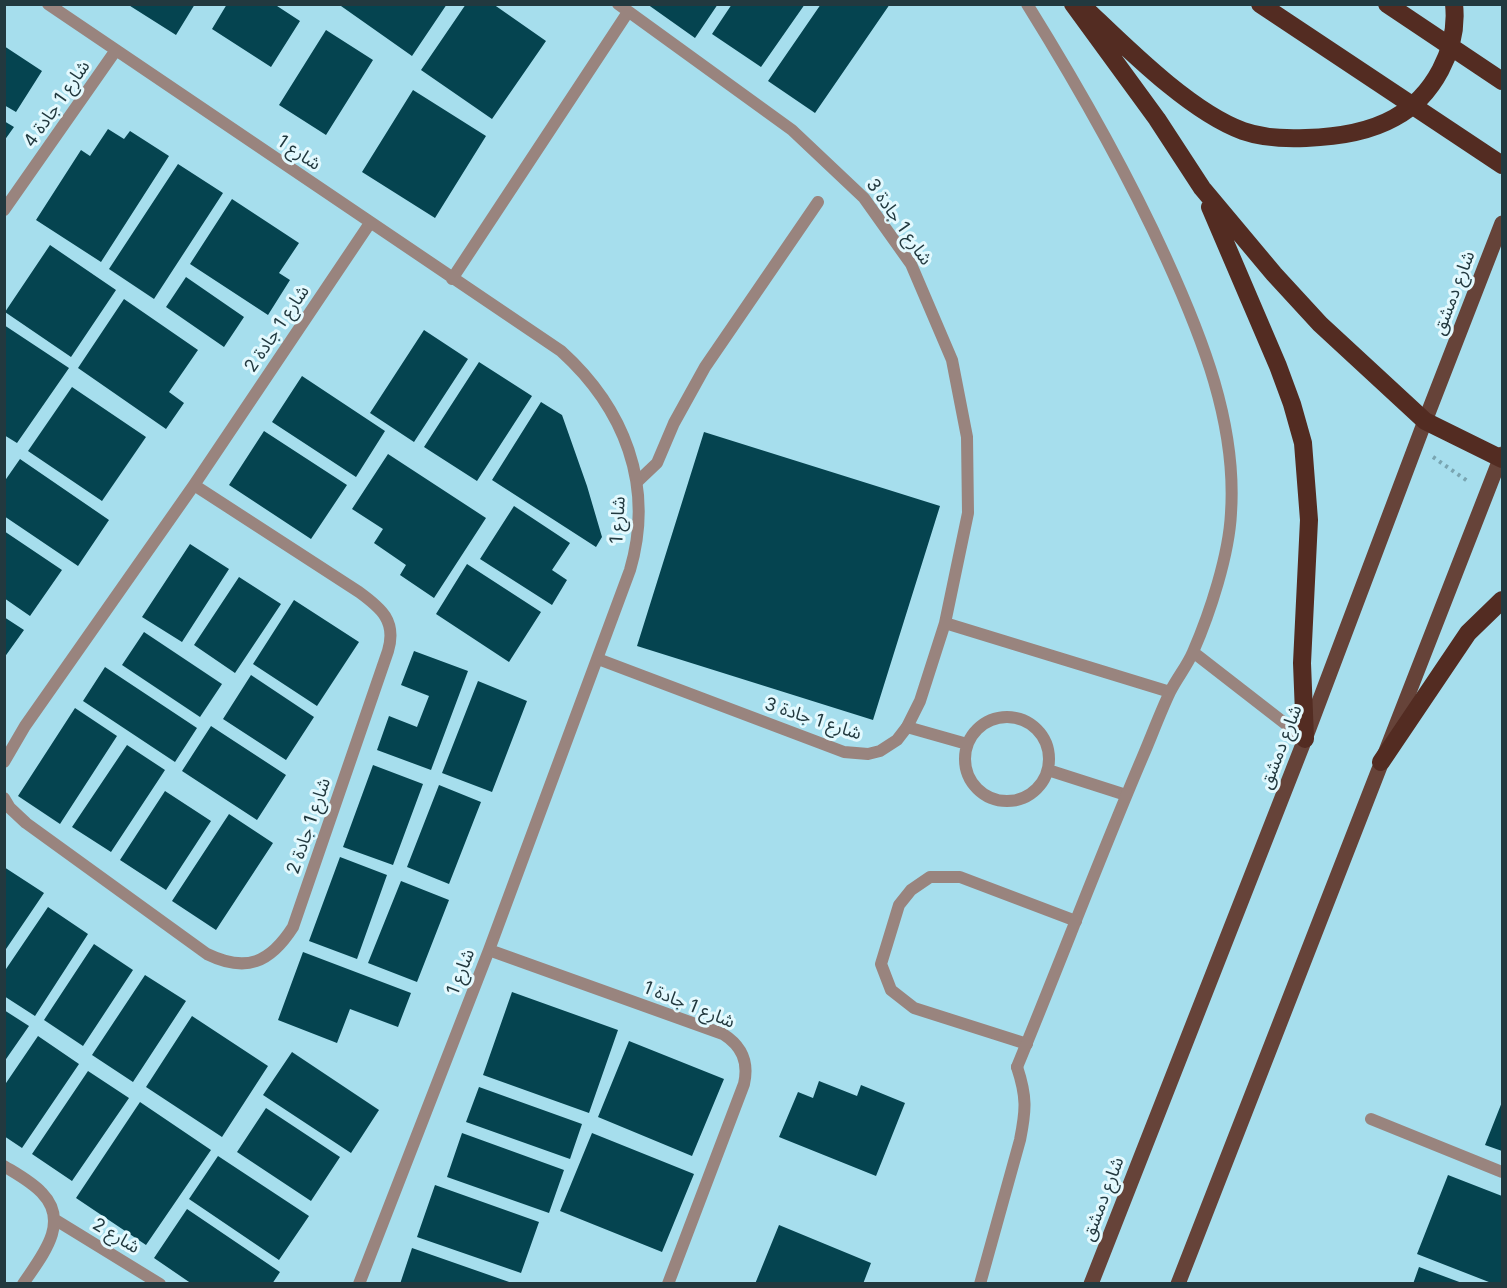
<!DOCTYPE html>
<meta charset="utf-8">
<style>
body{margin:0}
#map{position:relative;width:1507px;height:1288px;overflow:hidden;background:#a6deed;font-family:Inter,sans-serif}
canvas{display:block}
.frame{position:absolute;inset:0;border:6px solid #22393f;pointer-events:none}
</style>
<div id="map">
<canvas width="1507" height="1288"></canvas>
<div class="frame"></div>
</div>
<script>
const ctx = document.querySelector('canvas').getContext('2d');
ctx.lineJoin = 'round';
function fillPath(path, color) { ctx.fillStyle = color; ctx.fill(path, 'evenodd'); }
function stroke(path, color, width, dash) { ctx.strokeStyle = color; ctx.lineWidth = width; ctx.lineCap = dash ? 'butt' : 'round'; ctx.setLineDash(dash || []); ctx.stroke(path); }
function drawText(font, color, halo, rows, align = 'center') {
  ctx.font = font + ' Inter,"Noto Sans Arabic",sans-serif'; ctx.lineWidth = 6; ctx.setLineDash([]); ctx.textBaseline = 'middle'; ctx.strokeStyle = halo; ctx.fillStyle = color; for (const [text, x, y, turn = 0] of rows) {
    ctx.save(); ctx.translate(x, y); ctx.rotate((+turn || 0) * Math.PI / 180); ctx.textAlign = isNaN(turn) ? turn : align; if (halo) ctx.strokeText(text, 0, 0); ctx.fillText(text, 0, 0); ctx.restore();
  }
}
fillPath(new Path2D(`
 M 127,4 L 195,4 L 176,35 Z
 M 227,4 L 274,4 L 300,21 L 271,67 L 212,29 Z
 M 342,4 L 447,4 L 412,56 L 341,6 Z
 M 466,4 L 493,4 L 546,41 L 492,119 L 421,70 Z
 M 647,4 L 718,4 L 695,38 Z
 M 732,4 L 805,4 L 761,67 L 712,34 Z
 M 821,4 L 890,4 L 815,113 L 768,81 Z
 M 326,30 L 373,60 L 326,135 L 279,105 Z
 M 4,46 L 42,71 L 16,112 L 4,105 Z
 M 413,90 L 486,136 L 435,218 L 362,172 Z
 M 4,121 L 14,127 L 4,141 Z
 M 108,129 L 124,139 L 130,131 L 169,156 L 101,262 L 36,220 L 81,150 L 90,156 Z
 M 178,164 L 223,193 L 154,299 L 109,269 Z
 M 232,199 L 299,243 L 279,273 L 290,280 L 268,315 L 190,264 Z
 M 50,245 L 116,290 L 71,357 L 5,312 Z
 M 186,277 L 244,317 L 224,347 L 166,307 Z
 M 124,299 L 198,350 L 169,392 L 184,403 L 166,429 L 78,368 Z
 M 4,325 L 69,368 L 17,443 L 4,435 Z
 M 424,330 L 468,359 L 414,442 L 370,413 Z
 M 479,362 L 532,396 L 477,481 L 424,447 Z
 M 302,376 L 385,431 L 356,477 L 272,422 Z
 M 72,387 L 146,437 L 102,501 L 28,451 Z
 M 541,402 L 562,415 L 587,486 L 602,537 L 596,547 L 492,480 Z
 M 264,431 L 347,485 L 311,539 L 229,485 Z
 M 704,432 L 940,506 L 873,720 L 637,646 Z
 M 388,454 L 486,518 L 434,598 L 400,575 L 406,565 L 374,543 L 383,529 L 352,509 Z
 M 20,459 L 109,520 L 78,566 L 4,516 L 4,482 Z
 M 514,506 L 570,543 L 552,570 L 567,580 L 552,605 L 480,559 Z
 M 4,531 L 62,570 L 30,616 L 4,598 Z
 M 190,544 L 229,569 L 182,642 L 142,617 Z
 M 467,564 L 541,612 L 509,662 L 436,614 Z
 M 239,577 L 281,604 L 235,673 L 194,645 Z
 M 294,600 L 359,642 L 317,706 L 253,664 Z
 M 4,617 L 24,630 L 4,658 Z
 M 144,632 L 222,684 L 200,717 L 122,665 Z
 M 414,651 L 468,671 L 431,770 L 377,750 L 389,716 L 417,727 L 429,696 L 401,685 Z
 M 105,667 L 197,728 L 175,762 L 83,701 Z
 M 251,675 L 314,717 L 286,760 L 223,719 Z
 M 478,681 L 527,701 L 492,792 L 442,773 Z
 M 75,708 L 117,736 L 60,824 L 18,796 Z
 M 211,726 L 286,775 L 257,820 L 182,771 Z
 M 127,745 L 165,770 L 111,852 L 72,827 Z
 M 373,765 L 423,784 L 393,865 L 343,847 Z
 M 439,785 L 481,802 L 449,884 L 407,867 Z
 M 165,791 L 211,821 L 166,890 L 120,860 Z
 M 229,814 L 273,843 L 216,930 L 172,901 Z
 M 340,857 L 387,875 L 357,959 L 309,941 Z
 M 4,867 L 44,893 L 4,952 Z
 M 401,881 L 449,900 L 417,982 L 368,963 Z
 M 48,907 L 88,934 L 35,1016 L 4,996 L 4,972 Z
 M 94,944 L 133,970 L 83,1046 L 44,1020 Z
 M 303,952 L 411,993 L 398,1027 L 350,1009 L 337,1043 L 278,1020 Z
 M 145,975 L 186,1001 L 133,1082 L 92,1055 Z
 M 512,992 L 618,1030 L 589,1113 L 483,1075 Z
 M 4,1010 L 29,1026 L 4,1062 Z
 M 192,1016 L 268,1066 L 222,1137 L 146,1087 Z
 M 38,1036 L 79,1064 L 22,1148 L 4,1136 L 4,1086 Z
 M 629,1041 L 724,1079 L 692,1156 L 598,1117 Z
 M 292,1052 L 379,1110 L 351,1153 L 263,1095 Z
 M 88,1071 L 129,1098 L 72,1181 L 32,1154 Z
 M 819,1081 L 857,1096 L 861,1085 L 905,1103 L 876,1176 L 779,1137 L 798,1092 L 813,1098 Z
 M 479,1087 L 582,1124 L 570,1159 L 466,1122 Z
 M 140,1102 L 211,1150 L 146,1245 L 76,1198 Z
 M 1502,1102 L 1502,1151 L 1485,1145 Z
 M 266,1108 L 340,1157 L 311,1201 L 237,1152 Z
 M 462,1133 L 564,1170 L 549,1213 L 447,1177 Z
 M 592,1133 L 694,1174 L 662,1252 L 560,1211 Z
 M 218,1156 L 309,1216 L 279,1260 L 189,1199 Z
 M 1448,1175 L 1502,1196 L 1502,1284 L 1494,1284 L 1417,1254 Z
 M 435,1185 L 539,1222 L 521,1273 L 417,1237 Z
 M 187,1209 L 280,1272 L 272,1284 L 192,1284 L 154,1258 Z
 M 779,1225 L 871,1263 L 863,1284 L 755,1284 Z
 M 412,1248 L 512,1283 L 512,1284 L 400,1284 Z
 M 1419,1267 L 1462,1283 L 1462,1284 L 1413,1284 Z`), '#054450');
stroke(new Path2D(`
 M 1433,457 L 1469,482`), '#79a5b1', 4, [3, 4.5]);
stroke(new Path2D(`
 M 637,482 L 657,463 L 674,423 L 705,367 L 818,202
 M965 759a42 42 0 1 1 84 0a42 42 0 1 1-84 0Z
 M 907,727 L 967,744
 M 1048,770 L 1126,795
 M 1027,1044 L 914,1008 L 891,990 L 881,964 L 899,905 L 911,890 L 930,877 L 960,877 L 1076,921
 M 1371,1119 L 1502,1172
 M 980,1284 L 1020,1140 C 1026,1110 1027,1097 1017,1067`), '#99847e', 12);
stroke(new Path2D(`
 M 48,4 L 561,351 C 624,408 655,485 630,570 L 489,950 L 359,1284
 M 4,210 L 116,50
 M 452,279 L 628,12
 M 945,623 L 1170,692
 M 1193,652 L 1305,739
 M 598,659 L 844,752 L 868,754 L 880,751 L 897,740 L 907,727 L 920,701 L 945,623 L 968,513 L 967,437 L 952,360 L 911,264 L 864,198 L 792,130 L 618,4
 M 4,762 L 25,726 L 194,485 L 370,223
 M 4,798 L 10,808 L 26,823 L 207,954 C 246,973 270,963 293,927 L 388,651 C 397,621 381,608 359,592 L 194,485
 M 489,950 L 723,1034 C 742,1046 749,1062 744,1084 L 668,1284
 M 1017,1067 C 1060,963 1099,859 1143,756 C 1152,735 1160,713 1170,692 C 1177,678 1187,666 1193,652 C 1210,613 1229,555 1231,513 C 1237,424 1202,337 1166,258 C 1126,170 1078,86 1027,4
 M 4,1166 C 17,1174 32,1182 42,1193 C 71,1223 41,1257 23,1284
 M 54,1219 L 160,1284`), '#99847e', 12);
stroke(new Path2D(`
 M 1091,1284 L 1305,739 L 1425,421 L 1502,223
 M 1178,1284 L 1502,454`), '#664339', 15);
stroke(new Path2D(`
 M 1073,4 L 1157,119 L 1202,188 L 1274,274 L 1320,324 L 1425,421 L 1502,459
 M 1260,4 L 1502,165
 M 1387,4 L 1502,81
 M 1089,12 C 1130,51 1191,112 1243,131 C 1263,138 1285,139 1306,138 C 1336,137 1367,133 1394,118 C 1433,97 1459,49 1454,4
 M 1210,207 L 1278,366 L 1292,404 L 1303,443 L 1309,520 L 1302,663 L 1305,739
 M 1381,762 L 1468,633 L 1502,600`), '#532c22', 18);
drawText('18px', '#22393f', '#e3f9fe', [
 ["شارع 1 جادة 4",57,104,-55],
 ["شارع 1",299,153,34],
 ["شارع 1 جادة 3",899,222,55],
 ["شارع دمشق",1454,293,-69],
 ["شارع 1 جادة 2",277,329,-56],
 ["شارع 1",618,520,-87],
 ["شارع 1 جادة 3",813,719,18],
 ["شارع دمشق",1281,747,-69],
 ["شارع 1 جادة 2",309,826,-71],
 ["شارع 1",461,972,-69],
 ["شارع 1 جادة 1",689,1005,22],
 ["شارع دمشق",1103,1199,-69],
 ["شارع 2",116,1236,31]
]);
</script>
